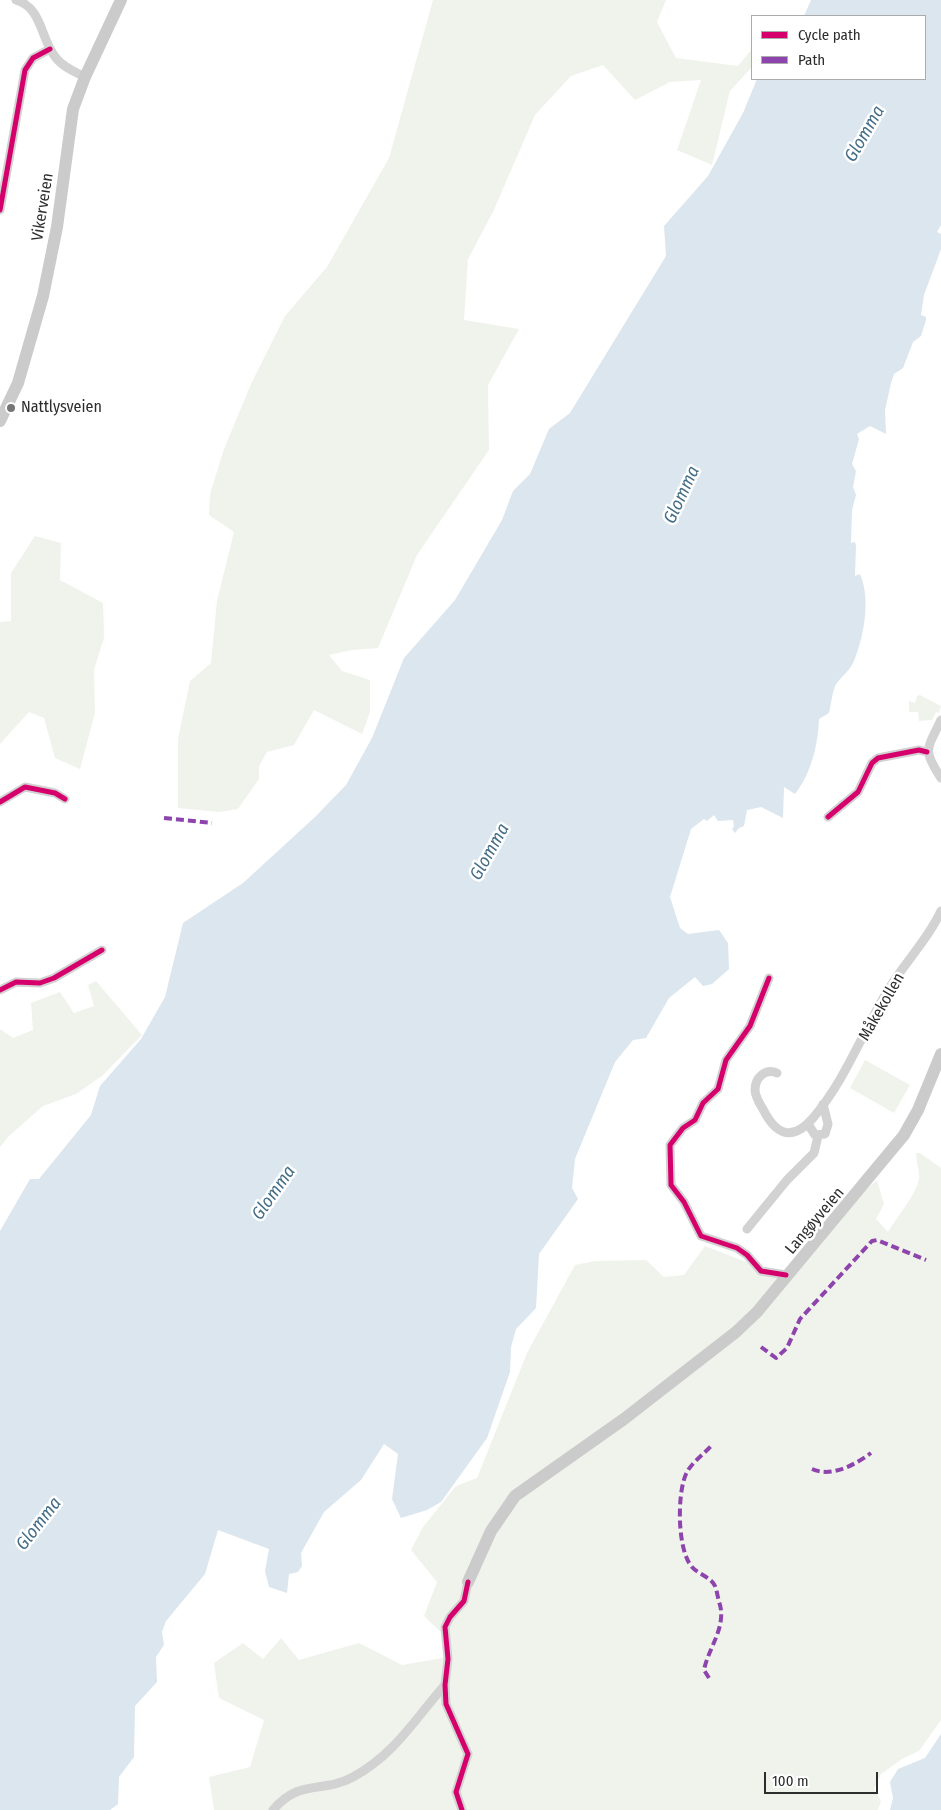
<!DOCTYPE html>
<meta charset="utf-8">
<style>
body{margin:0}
#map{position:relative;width:941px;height:1810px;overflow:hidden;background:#fff;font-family:"Fira Sans Condensed",sans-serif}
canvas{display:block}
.legend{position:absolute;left:751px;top:15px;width:175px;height:65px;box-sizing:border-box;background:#fff;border:1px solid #ababab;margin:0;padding:6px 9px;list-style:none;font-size:15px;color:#2d2d2d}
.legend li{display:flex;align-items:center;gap:10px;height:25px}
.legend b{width:25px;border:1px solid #ababab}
.scale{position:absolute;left:764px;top:1772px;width:114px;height:22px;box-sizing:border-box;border:2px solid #2d2d2d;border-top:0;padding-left:6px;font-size:15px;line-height:18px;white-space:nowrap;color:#2d2d2d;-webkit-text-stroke:4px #fff;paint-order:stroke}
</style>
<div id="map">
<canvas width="941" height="1810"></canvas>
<ul class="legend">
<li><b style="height:6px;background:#d6006c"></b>Cycle path</li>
<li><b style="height:6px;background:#8e44ad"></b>Path</li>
</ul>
<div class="scale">100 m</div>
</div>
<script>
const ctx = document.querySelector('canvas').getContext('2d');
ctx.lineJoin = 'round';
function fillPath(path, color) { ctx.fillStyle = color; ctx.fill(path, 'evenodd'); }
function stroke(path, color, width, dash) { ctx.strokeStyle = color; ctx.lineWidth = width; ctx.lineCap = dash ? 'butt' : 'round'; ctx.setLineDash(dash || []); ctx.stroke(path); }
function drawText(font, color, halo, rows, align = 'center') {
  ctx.font = font + ' "Fira Sans Condensed",sans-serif'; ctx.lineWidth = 5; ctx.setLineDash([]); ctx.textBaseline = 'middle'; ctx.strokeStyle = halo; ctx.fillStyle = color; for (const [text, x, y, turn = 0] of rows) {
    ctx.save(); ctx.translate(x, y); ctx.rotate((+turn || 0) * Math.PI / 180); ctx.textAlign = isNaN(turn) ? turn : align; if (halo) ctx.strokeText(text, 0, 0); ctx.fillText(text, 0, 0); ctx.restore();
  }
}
fillPath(new Path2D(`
 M 433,0 L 666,0 L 657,22 L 676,58 L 738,66 L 752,49 L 752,67 L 730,91 L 712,165 L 677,150 L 701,80 L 670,82 L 635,100 L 603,65 L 571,76 L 535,115 L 493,212 L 468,259 L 464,320 L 519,329 L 488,385 L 489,450 L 417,555 L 378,648 L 352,650 L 329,655 L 342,671 L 370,680 L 370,712 L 362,734 L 314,710 L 294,745 L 267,752 L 259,766 L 259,779 L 238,809 L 219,812 L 178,808 L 178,739 L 190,681 L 211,663 L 217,601 L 234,532 L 209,515 L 210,494 L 224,449 L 251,384 L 285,316 L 327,267 L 389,158 Z
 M 35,536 L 61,543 L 60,580 L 103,603 L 104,638 L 94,670 L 95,713 L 80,769 L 55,758 L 44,718 L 29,712 L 0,744 L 0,622 L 11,621 L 11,573 Z
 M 920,695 L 941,706 L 939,713 L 936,712 L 932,720 L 919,721 L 918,712 L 909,712 L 909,701 L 915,703 L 917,696 Z
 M 96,981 L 142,1035 L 102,1076 L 76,1094 L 43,1106 L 9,1136 L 0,1147 L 0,1029 L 13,1038 L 33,1030 L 31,1003 L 60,992 L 74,1013 L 94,1006 L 88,985 Z
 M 865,1060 L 910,1085 L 894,1113 L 850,1088 Z
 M 916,1153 L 920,1153 L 941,1168 L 941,1720 L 919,1751 L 902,1759 L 881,1774 L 874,1789 L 881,1801 L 878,1810 L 214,1810 L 209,1777 L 250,1767 L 264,1720 L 219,1698 L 214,1663 L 243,1643 L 263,1659 L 281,1638 L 299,1660 L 359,1643 L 402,1665 L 448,1657 L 445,1636 L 424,1616 L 437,1582 L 411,1550 L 423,1527 L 456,1486 L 477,1478 L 527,1353 L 575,1265 L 595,1261 L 646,1260 L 664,1277 L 684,1275 L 705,1246 L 769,1271 L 795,1272 L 856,1198 L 877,1180 L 884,1204 L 876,1219 L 888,1232 C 896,1218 920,1190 919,1176 C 919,1168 916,1161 916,1153 Z`), '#f0f3ec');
fillPath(new Path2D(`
 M 811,0 L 941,0 L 941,225 L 937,232 L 941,234 L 941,249 L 924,295 L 921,315 L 926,317 L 926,320 L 921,336 L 913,342 L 903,368 L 894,374 L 891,383 L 885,410 L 886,434 L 870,426 L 857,434 L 859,439 L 852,464 L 856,471 L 853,487 L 856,495 L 852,510 L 851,543 L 855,542 L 856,546 L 855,576 L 860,574 C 871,599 864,636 854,661 C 850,671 840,677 835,686 C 832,694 831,705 829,713 L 819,719 C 818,745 811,774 795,794 L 784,787 L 783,818 L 761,807 L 747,810 L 744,826 L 739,828 L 735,833 L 732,829 L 734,827 L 733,820 L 718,821 L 714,815 L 707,821 L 704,819 L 691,829 L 670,897 L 680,928 L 688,934 L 719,930 L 728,943 L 729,969 L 712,984 L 703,986 L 695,977 L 669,998 L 646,1038 L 633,1040 L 615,1062 L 575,1159 L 572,1188 L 578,1199 L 539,1254 L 536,1308 L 516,1329 L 511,1347 L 510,1372 L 487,1438 L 441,1502 L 427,1510 L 401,1518 L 392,1499 L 398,1454 L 384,1444 L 361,1480 L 324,1512 L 301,1553 L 302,1566 L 298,1572 L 289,1574 L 287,1593 L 269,1587 L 265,1571 L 269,1549 L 218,1530 L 205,1574 L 166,1621 L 162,1632 L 164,1645 L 156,1657 L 157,1682 L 135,1706 L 134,1757 L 119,1777 L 118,1804 L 110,1810 L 0,1810 L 0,1231 L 30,1179 L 39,1179 L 91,1115 L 100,1086 L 141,1039 L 165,997 L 183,923 L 243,883 L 315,817 L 346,785 L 372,738 L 404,658 L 455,600 L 502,520 L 513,491 L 530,474 L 549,429 L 570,413 L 666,256 L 664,226 L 708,176 L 743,113 L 757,79 L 925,79 L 925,16 L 804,16 Z
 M 941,1734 L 941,1810 L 890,1810 L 893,1798 L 890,1782 L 898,1769 L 925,1758 Z`), '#dbe6ee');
stroke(new Path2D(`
 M 16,0 C 43,8 40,39 56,58 C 63,67 75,72 85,77
 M 0,210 L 25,70 L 33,58 L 50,49
 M 941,720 C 927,750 922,749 941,778
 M 0,802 L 25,787 L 55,793 L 65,799
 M 828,817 L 858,792 L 872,763 L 878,758 L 919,750 L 927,752
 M 769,978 L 750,1026 L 726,1060 L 718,1089 L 703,1103 L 695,1120 L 683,1128 L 670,1145 L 671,1185 L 684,1202 L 701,1236 L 737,1248 L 747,1255 L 761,1271 L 786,1275
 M 0,990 L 16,982 L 40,983 L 54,978 L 102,950
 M 777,1073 C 766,1068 755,1077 755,1090 C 755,1097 760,1104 764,1111 C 777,1136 793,1141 813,1118 C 846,1079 862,1033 888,990 C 905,962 927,941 941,911
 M 808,1124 L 815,1135 L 825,1134 L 828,1124 L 823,1104
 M 747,1229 L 787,1180 L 814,1153 L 818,1136
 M 273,1810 C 300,1778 322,1794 353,1777 C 395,1754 414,1720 445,1685
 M 462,1810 L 456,1792 L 468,1754 L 446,1704 L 445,1685 L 448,1659 L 445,1627 L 450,1617 L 464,1601 L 468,1582`), '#d2d2d2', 9);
stroke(new Path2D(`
 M 0,421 L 18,383 L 43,296 L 57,227 L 73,109 L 85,77 L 121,0
 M 468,1582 L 491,1531 L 515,1496 L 624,1419 L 736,1332 L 757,1312 L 904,1135 L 918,1110 L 941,1054`), '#cbcbcb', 12);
stroke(new Path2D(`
 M 164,818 L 212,823
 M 761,1347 L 776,1358 L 787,1348 L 800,1319 L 872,1241 L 877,1240 L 926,1260
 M 812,1469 C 832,1478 856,1464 871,1453
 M 709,1678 L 704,1670 C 708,1649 726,1628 720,1605 C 718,1599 717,1591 715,1586 C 711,1577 698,1574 692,1567 C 677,1550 677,1494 686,1474 C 691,1463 703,1455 711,1446`), '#8e44ad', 4, [8, 4]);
stroke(new Path2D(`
 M 0,210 L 25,70 L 33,58 L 50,49
 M 0,802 L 25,787 L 55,793 L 65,799
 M 828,817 L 858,792 L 872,763 L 878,758 L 919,750 L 927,752
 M 769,978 L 750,1026 L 726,1060 L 718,1089 L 703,1103 L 695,1120 L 683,1128 L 670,1145 L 671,1185 L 684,1202 L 701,1236 L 737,1248 L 747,1255 L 761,1271 L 786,1275
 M 0,990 L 16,982 L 40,983 L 54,978 L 102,950
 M 462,1810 L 456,1792 L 468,1754 L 446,1704 L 445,1685 L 448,1659 L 445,1627 L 450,1617 L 464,1601 L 468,1582`), '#d6006c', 5);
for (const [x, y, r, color] of [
 [11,408,5,"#767676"]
]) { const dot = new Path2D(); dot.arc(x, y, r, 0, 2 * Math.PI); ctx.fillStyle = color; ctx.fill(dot); stroke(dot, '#fff', 2); }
drawText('16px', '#2d2d2d', '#fff', [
 ["Vikerveien",43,207,-81],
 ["Måkekollen",882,1007,-60],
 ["Langøyveien",815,1221,-50]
]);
drawText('16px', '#2d2d2d', '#fff', [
 ["Nattlysveien",21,408]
], 'left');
drawText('italic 18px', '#446d87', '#fff', [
 ["Glomma",865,134,-60],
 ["Glomma",682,495,-65],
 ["Glomma",490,852,-61],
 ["Glomma",274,1193,-55],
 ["Glomma",39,1524,-52]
]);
</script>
